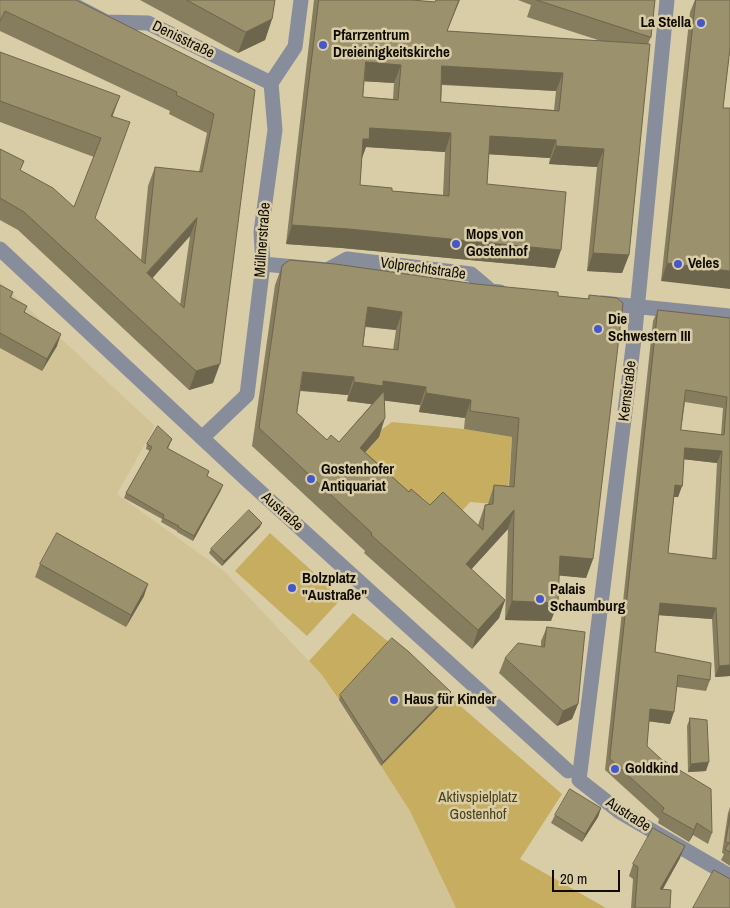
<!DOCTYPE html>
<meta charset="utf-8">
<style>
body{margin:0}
#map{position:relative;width:730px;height:908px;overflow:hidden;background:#d9cda7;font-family:"Archivo Narrow",sans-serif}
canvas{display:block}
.scale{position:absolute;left:552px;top:870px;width:68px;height:22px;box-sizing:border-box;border:2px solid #0f0b01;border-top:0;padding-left:6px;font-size:15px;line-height:18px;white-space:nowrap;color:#0f0b01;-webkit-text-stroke:4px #d9cda7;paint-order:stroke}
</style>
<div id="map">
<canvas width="730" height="908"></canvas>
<div class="scale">20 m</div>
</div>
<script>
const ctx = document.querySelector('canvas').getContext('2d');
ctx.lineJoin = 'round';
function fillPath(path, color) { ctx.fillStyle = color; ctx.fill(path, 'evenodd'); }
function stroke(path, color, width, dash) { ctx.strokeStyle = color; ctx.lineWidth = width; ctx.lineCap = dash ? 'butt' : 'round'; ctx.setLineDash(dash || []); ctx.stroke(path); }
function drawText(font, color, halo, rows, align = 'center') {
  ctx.font = font + ' "Archivo Narrow",sans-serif'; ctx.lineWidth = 5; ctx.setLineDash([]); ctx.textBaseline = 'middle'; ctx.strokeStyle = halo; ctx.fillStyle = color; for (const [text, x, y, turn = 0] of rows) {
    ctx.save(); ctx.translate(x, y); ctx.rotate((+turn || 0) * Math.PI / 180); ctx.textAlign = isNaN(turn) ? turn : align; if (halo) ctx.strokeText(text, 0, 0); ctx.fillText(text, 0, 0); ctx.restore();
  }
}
fillPath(new Path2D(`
 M 0,282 L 155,426 L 117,494 L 225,572 L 322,675 L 410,811 L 456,908 L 0,908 Z`), '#d1c396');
fillPath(new Path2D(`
 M 392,422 L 464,429 L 512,437 L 507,505 L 470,502 L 450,524 L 422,497 L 412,506 L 363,455 L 379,437 L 378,432 Z
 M 270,533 L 342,598 L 307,636 L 235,571 Z
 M 353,613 L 390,643 L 339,700 L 322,675 L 309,661 Z
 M 449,696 L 562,794 L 520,859 L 606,908 L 456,908 L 410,811 L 381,766 Z`), '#c6ad60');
stroke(new Path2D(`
 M 64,0 L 106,22 L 148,23 L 271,83
 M 667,0 L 635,331 L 579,780 L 620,812 L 730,876
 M 0,249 L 246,479 L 568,771
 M 263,264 L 327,270 L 347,259 L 471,274 L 491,291 L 500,292
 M 602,303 L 730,316
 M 202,438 L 247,395 L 263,264 L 261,232 L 275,130 L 271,83 L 295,47 L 301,0`), '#888d9c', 15);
fillPath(new Path2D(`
 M 0,0 L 255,90 L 213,383 L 189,390 L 18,230 L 0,220 L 0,149 L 24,161 L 20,170 L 74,207 L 94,157 L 0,122 L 0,52 L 112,116 L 95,218 L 141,260 L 148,186 L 155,167 L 199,172 L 207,133 L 169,114 L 170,111 L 0,31 ZM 190,236 L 180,305 L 152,278 Z
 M 140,0 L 275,0 L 272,19 L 265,40 L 238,53 Z
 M 314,0 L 412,0 L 435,2 L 436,0 L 460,0 L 447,31 L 601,41 L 527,17 L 531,5 L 518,0 L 655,0 L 651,37 L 648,44 L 629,255 L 622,273 L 587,271 L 597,167 L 549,164 L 550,158 L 489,154 L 487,184 L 555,268 L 342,248 L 286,244 ZM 364,81 L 394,83 L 393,99 L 363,97 ZM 442,85 L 556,91 L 554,110 L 441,102 ZM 366,147 L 445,152 L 443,195 L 392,191 L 360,185 L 362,158 Z
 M 695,0 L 730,0 L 729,57 L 723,108 L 730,108 L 661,281 L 690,12 Z
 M 282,266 L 558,296 L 588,299 L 589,295 L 593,559 L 586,578 L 559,575 L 551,621 L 505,620 L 508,529 L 471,569 L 505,600 L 499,618 L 472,649 L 364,553 L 365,551 L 252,446 L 275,285 ZM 365,327 L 396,330 L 393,350 L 363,346 ZM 300,391 L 348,395 L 347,401 L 372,404 L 339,442 L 327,440 L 297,413 ZM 384,400 L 420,405 L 419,412 L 465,418 L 464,429 L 512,437 L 509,486 L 494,485 L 488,504 L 485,505 L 478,525 L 430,505 L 409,492 L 365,452 L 379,437 Z
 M 0,285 L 13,292 L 11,297 L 57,346 L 42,371 L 0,348 Z
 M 658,310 L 730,318 L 730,676 L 715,677 L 712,619 L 659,615 L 655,652 L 710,680 L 706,691 L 677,687 L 670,724 L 649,721 L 647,746 L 712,833 L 708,844 L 693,835 L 689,842 L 658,823 L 659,819 L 605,770 L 653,321 ZM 685,402 L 723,408 L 721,435 L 681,430 ZM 684,459 L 717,463 L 712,559 L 668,553 L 674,497 L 678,497 L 682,486 Z
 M 172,439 L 168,449 L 207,476 L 221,490 L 193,541 L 177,532 L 177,531 L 161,522 L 162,519 L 124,498 L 126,493 L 150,451 L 146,449 L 147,444 Z
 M 260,527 L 222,566 L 209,553 L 211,549 Z
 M 40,564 L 144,596 L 126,627 L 35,577 Z
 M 547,627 L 578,704 L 572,719 L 557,726 L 499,673 L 505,658 L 541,647 L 541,641 Z
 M 451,692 L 449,696 L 381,766 L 339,700 L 340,695 Z
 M 690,718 L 706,771 L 688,772 L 687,726 Z
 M 730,807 L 730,866 L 721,860 L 724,854 L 722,853 L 728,813 Z
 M 601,808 L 598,817 L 582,842 L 551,823 L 555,815 Z
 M 680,858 L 663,889 L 670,908 L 631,908 L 633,879 L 629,876 L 633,864 Z`), '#867d5e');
fillPath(new Path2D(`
 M 272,19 L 265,40 L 238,53 L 246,32 Z
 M 366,62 L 401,65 L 394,83 L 359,81 Z
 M 442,66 L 563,73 L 556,91 L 436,84 Z
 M 120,96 L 113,115 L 104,135 L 111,116 Z
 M 370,128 L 451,133 L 445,152 L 366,147 L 362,158 L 363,139 Z
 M 490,136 L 556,140 L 550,158 L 484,154 Z
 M 556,146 L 604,149 L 597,167 L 549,164 Z
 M 197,218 L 190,236 L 140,292 L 147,273 Z
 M 292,225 L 349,229 L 561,250 L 555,268 L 342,248 L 286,244 Z
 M 593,253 L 629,255 L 622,273 L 587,271 Z
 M 667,263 L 730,271 L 730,289 L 661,281 Z
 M 368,307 L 402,312 L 396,330 L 361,326 Z
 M 61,334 L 57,346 L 42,371 L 47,359 Z
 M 220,364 L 213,383 L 189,390 L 196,371 Z
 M 303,372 L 354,377 L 348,395 L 296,390 Z
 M 383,381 L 426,387 L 420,405 L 379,400 L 377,405 L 347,401 L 354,382 Z
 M 426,393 L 471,400 L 465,418 L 419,412 Z
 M 385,418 L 379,437 L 353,466 L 360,448 Z
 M 685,448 L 722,451 L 717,463 L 681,459 Z
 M 223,485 L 221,490 L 193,541 L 194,536 Z
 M 675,485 L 682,486 L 678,497 L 671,497 Z
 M 514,510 L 508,529 L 459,583 L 466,564 Z
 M 262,523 L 260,527 L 222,566 L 224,561 Z
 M 560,556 L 593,559 L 586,578 L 553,575 Z
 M 148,584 L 144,596 L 126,627 L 131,615 Z
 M 505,600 L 499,618 L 472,649 L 478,630 Z
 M 512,601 L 558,603 L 551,621 L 505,620 Z
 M 660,603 L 716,608 L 712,619 L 656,615 Z
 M 730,665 L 730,676 L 715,677 L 719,666 Z
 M 451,692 L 449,696 L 381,766 L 383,762 Z
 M 578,704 L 572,719 L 557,726 L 563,711 Z
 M 650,709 L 674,712 L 670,724 L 646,721 Z
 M 709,762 L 706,771 L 688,772 L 691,764 Z
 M 601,808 L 598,817 L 582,842 L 585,834 Z
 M 697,823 L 693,835 L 689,842 L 694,830 Z
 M 685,846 L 680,858 L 656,901 L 660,889 Z`), '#6d664c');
const building = new Path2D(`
 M 0,0 L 76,0 L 255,90 L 220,364 L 196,371 L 24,212 L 0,198 L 0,149 L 24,161 L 20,170 L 53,188 L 74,207 L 101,138 L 0,101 L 0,52 L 120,96 L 111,116 L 130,122 L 95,218 L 145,264 L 155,167 L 202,172 L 214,114 L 176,95 L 177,92 L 5,11 L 0,21 ZM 197,218 L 184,308 L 147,273 Z
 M 187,0 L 275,0 L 272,19 L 246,32 Z
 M 319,0 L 412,0 L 435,2 L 436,0 L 459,0 L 447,31 L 650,44 L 629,255 L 593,253 L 604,149 L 556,146 L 556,140 L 490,136 L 487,184 L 566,192 L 561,250 L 349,229 L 292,225 ZM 366,62 L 401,65 L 398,100 L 363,97 ZM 442,66 L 563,73 L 559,111 L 441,102 ZM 370,128 L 451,133 L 449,196 L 392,191 L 392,188 L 360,185 L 363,139 L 369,139 Z
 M 537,0 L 655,0 L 651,37 Z
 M 696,0 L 730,0 L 730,48 L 723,108 L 730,108 L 730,271 L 667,263 Z
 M 290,260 L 335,264 L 476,284 L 558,292 L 558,296 L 589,299 L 589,295 L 617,298 L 623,303 L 593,559 L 560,556 L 558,603 L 512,601 L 514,510 L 466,564 L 505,600 L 478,630 L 371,535 L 372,533 L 259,428 L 282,266 ZM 368,307 L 402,312 L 398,350 L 363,346 ZM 303,372 L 354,377 L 354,382 L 383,386 L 383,381 L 426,387 L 426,393 L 471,400 L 470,411 L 519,418 L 514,487 L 494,485 L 493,504 L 485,505 L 483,530 L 443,492 L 430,505 L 411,489 L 409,492 L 360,448 L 385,418 L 384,391 L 339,442 L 331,435 L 327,440 L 297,413 Z
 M 0,285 L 13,292 L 10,297 L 27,306 L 24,312 L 61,334 L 47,359 L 0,333 Z
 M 658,310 L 730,318 L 730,665 L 719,666 L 716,608 L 660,603 L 655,652 L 711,663 L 710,680 L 678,675 L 674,712 L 650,709 L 647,746 L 661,759 L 711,789 L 712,833 L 697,823 L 694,830 L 662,812 L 664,808 L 610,759 ZM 686,390 L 727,397 L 724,435 L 681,430 ZM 685,448 L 722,451 L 716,559 L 668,553 L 675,485 L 682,486 Z
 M 158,426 L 172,439 L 167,448 L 209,471 L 207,476 L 223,485 L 194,536 L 178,527 L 179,526 L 163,518 L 164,515 L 126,493 L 152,447 L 147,444 Z
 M 249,510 L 262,523 L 224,561 L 211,549 Z
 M 57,533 L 148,584 L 131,615 L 40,564 Z
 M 547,627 L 585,632 L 578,704 L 563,711 L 505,658 L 518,643 L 544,647 Z
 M 392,638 L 409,652 L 451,692 L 383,762 L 340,695 Z
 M 690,718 L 707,720 L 709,762 L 691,764 Z
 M 570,789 L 601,808 L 585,834 L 555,815 Z
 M 730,815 L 730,852 L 725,849 L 729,843 L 726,842 Z
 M 653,828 L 685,846 L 660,889 L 671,890 L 670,908 L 635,908 L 638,867 L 633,864 Z
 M 714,870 L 730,879 L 730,908 L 693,908 Z`);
fillPath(building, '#9c916d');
stroke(building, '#6d664c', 1);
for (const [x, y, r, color] of [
 [701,23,5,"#4657cb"],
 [323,45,5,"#4657cb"],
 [456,244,5,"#4657cb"],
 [678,264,5,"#4657cb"],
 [598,329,5,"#4657cb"],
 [311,479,5,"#4657cb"],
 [292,588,5,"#4657cb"],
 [540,599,5,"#4657cb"],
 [394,700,5,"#4657cb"],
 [615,769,5,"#4657cb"]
]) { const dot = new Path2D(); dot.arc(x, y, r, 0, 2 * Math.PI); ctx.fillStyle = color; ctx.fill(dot); stroke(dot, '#d9cda7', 2); }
drawText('bold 15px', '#0f0b01', '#d9cda7', [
 ["La Stella",691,23,"right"],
 ["Pfarrzentrum",333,36],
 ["Dreieinigkeitskirche",333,53],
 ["Mops von",466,235],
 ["Gostenhof",466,252],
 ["Veles",688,264],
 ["Die",608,320],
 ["Schwestern III",608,337],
 ["Gostenhofer",321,470],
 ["Antiquariat",321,487],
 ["Bolzplatz",302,579],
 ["\"Austraße\"",302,596],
 ["Palais",550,590],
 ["Schaumburg",550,607],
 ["Haus für Kinder",404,700],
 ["Goldkind",625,769]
], 'left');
drawText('15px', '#0f0b01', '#d9cda7', [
 ["Denisstraße",183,40,26],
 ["Müllnerstraße",263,240,-86],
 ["Volprechtstraße",423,269,8],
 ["Kernstraße",628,391,-83],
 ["Austraße",282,512,42],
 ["Austraße",628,815,33]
]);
drawText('15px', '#4d4117', '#d9cda7', [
 ["Aktivspielplatz",478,798],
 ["Gostenhof",478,815]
]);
</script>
